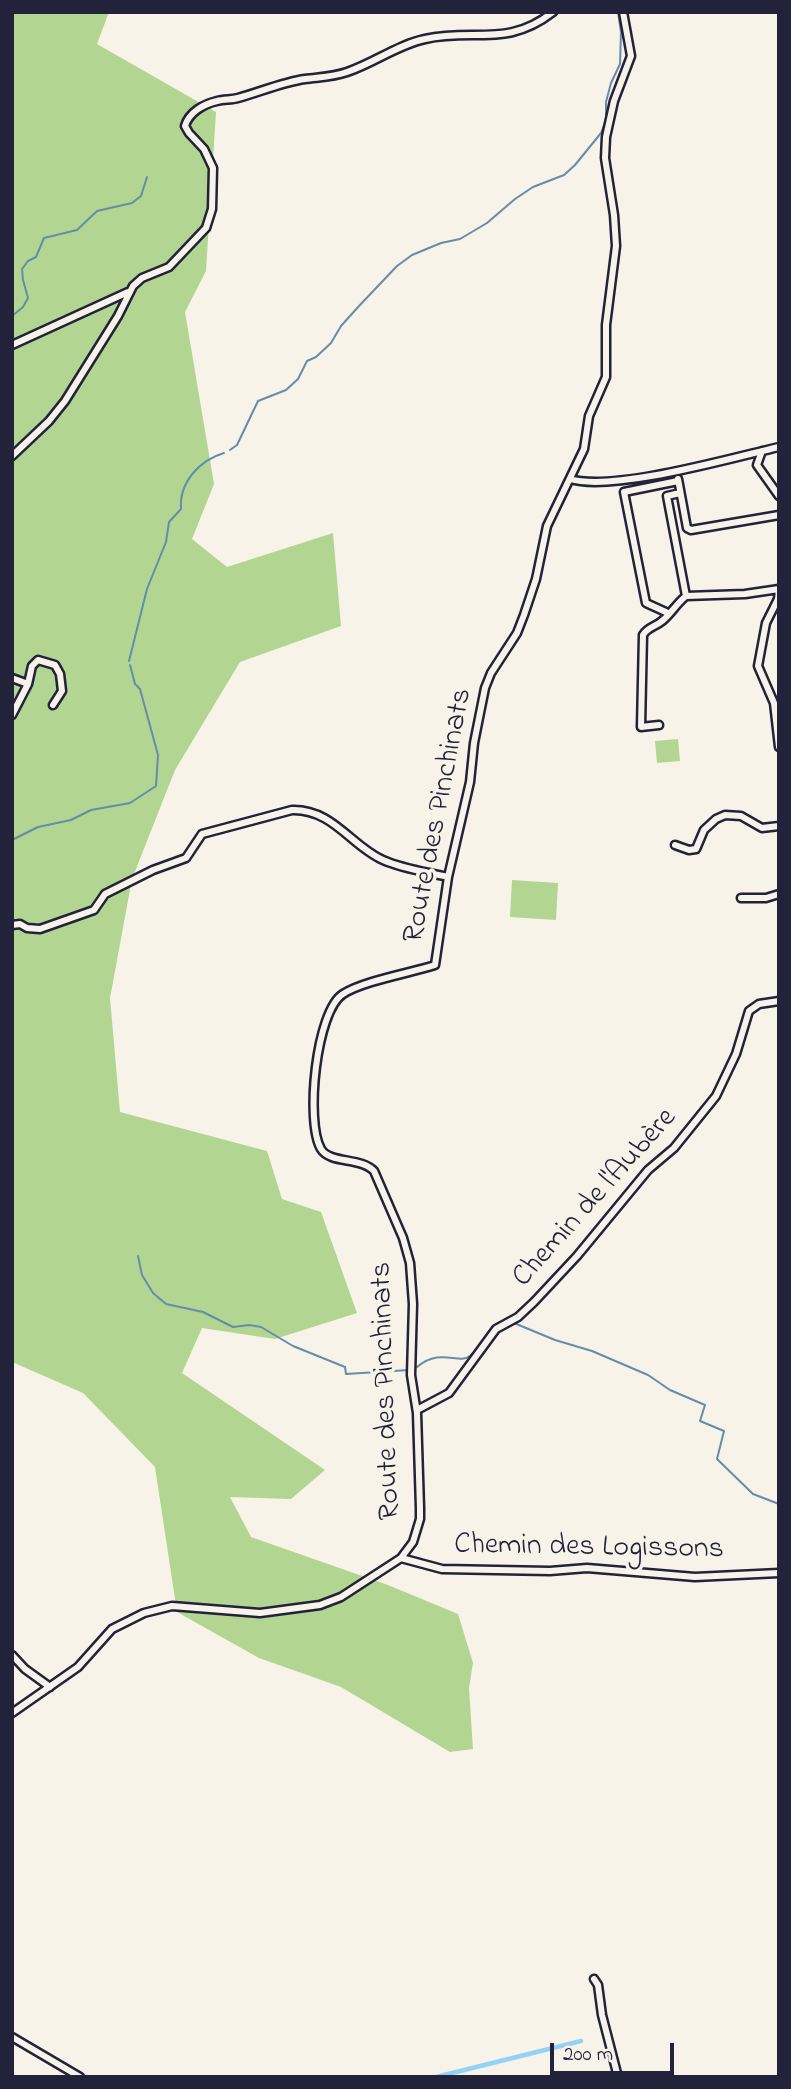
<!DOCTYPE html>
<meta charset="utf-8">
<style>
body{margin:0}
#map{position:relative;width:791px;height:2089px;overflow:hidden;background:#f7f3e8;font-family:"Indie Flower",sans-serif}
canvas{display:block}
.frame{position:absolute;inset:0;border:14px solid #22223b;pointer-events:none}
.scale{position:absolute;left:550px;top:2043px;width:124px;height:32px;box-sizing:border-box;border:4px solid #22223b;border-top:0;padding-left:9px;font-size:21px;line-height:24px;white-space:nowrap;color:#22223b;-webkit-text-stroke:5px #f7f3e8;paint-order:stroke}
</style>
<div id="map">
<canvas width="791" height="2089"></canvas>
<div class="frame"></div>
<div class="scale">200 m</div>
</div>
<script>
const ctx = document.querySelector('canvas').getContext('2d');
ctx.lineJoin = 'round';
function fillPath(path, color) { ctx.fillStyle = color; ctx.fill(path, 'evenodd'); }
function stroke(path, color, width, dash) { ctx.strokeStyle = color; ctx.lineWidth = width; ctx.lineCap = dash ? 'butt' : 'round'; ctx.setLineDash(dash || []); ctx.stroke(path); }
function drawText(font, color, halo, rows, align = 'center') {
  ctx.font = font + ' "Indie Flower",sans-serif'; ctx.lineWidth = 7; ctx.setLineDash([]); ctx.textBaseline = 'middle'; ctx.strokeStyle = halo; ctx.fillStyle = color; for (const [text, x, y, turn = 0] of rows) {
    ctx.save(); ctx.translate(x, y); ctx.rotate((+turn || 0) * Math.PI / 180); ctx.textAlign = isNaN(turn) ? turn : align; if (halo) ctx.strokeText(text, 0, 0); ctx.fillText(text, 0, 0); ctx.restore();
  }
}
fillPath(new Path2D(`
 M 12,12 L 109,12 L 97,44 L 216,112 L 206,271 L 185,312 L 214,484 L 192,539 L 227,567 L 333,533 L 341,626 L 240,662 L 175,770 L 132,879 L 110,998 L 120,1112 L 267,1151 L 282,1199 L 321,1212 L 357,1313 L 275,1339 L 202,1328 L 182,1373 L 325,1470 L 291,1499 L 230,1497 L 251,1537 L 388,1585 L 458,1614 L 473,1663 L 469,1688 L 473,1749 L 450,1752 L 341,1687 L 259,1658 L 177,1612 L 155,1467 L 83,1393 L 12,1362 Z
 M 678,739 L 680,761 L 657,763 L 655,741 Z
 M 512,880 L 558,883 L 556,920 L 510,917 Z`), '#b2d691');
stroke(new Path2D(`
 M 12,316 L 23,307 L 28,298 L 23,280 L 22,269 L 28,261 L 36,257 L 44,238 L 77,230 L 97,211 L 132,203 L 141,196 L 147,177
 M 230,450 L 237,445 L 258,401 L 286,390 L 298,379 L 307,361 L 316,357 L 331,343 L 341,326 L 359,306 L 397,266 L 412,255 L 441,243 L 460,239 L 487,223 L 515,199 L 533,187 L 564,175 L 575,165 L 601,133 L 606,121 L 606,102 L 611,83 L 620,64 L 621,32 L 618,12
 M 129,661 L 147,589 L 166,542 L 169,522 L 181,509 C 179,482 200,460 224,453
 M 12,840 L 38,827 L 71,820 L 91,810 L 130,803 L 156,786 L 158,755 L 140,689 L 135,684 L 130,665
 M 138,1256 L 142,1275 L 153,1293 L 166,1304 L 203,1312 L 233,1327 L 249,1325 L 261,1327 L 293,1346 L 345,1367 L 346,1374 L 409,1370
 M 514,1323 L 555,1340 L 592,1351 L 648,1375 L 670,1390 L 705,1405 L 700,1421 L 724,1431 L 717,1459 L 753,1494 L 779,1504
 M 417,1367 C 441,1347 458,1365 470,1356 C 483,1346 486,1330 501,1323`), '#668caa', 2);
stroke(new Path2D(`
 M 436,2077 L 581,2041`), '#93d2f4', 4.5);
const minor = new Path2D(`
 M 12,345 L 128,292
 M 762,451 L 757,465 L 779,496
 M 12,456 L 49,421 L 65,401 L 118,316 L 133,286 L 142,278 L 169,267 L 206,228 L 212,209 L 213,168 L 204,149 L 189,133 L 185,126 C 189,112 204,104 217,101 C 224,99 231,100 238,98 C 260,92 283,82 305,79 C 320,77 333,77 347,72 C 374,63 397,45 425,39 C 474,28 507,48 553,12
 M 570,479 C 613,492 731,458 779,447
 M 678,479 L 687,528 L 691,530 L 779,515
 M 680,493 L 667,496 L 686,596 L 745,594 L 779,589
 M 779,590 L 778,599 L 766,623 L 758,666 L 774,703 L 779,747
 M 668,613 L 646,603 L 624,492 L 678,481
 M 12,678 L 28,684
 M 12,715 L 28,684 L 32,666 L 38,660 L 55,665 L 60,674 L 62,691 L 53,705
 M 659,725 L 641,727 L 643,635 C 648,627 655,627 662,621 C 670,615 676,604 686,596
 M 675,845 L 689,850 L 696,849 L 704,830 L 716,819 L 725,815 L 741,816 L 762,828 L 779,826
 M 741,898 L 766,898 L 779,894
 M 12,925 L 20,924 L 27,928 L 40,929 L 94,910 L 105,894 L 153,870 L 186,858 L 202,834 L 292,810 C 333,809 351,846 383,860 C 403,869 427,872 448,877
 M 417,1410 L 449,1393 L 496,1329 L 518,1317 L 534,1302 L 577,1256 L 648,1170 L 674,1148 L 716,1096 L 736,1054 L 749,1011 L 759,1004 L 779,1001
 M 401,1558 L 442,1569 L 550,1571 L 587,1568 L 695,1577 L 779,1573
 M 12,1655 L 25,1669 L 50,1687
 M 12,1713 L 78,1667 L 112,1629 L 144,1613 L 172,1606 L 260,1613 L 320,1605 L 341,1597 L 401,1558 L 413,1542 L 420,1519 L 420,1508 L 417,1413 L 411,1375 L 413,1304 L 410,1263 L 403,1238 L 374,1171 C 361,1157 330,1164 321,1149 C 305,1122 316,1011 343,994 C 363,981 410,973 435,965 L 448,877 L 470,782 L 474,743 L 485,688 L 491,673 L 517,633 L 524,615 L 536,579 L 547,526 L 584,449 L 589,416 L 606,377 L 606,325 L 616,246 L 614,215 L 605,158 L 606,137 L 614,101 L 631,56 L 623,12
 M 594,1979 L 598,1985 L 602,2015 L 618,2077
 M 12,2037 L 80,2077`);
stroke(minor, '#22223b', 11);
stroke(minor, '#f7f3e8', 6);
drawText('30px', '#22223b', '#f7f3e8', [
 ["Route des Pinchinats",440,816,-79],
 ["Chemin de l'Aubère",596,1199,-48],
 ["Route des Pinchinats",388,1391,-92],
 ["Chemin des Logissons",589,1549,1]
]);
</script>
